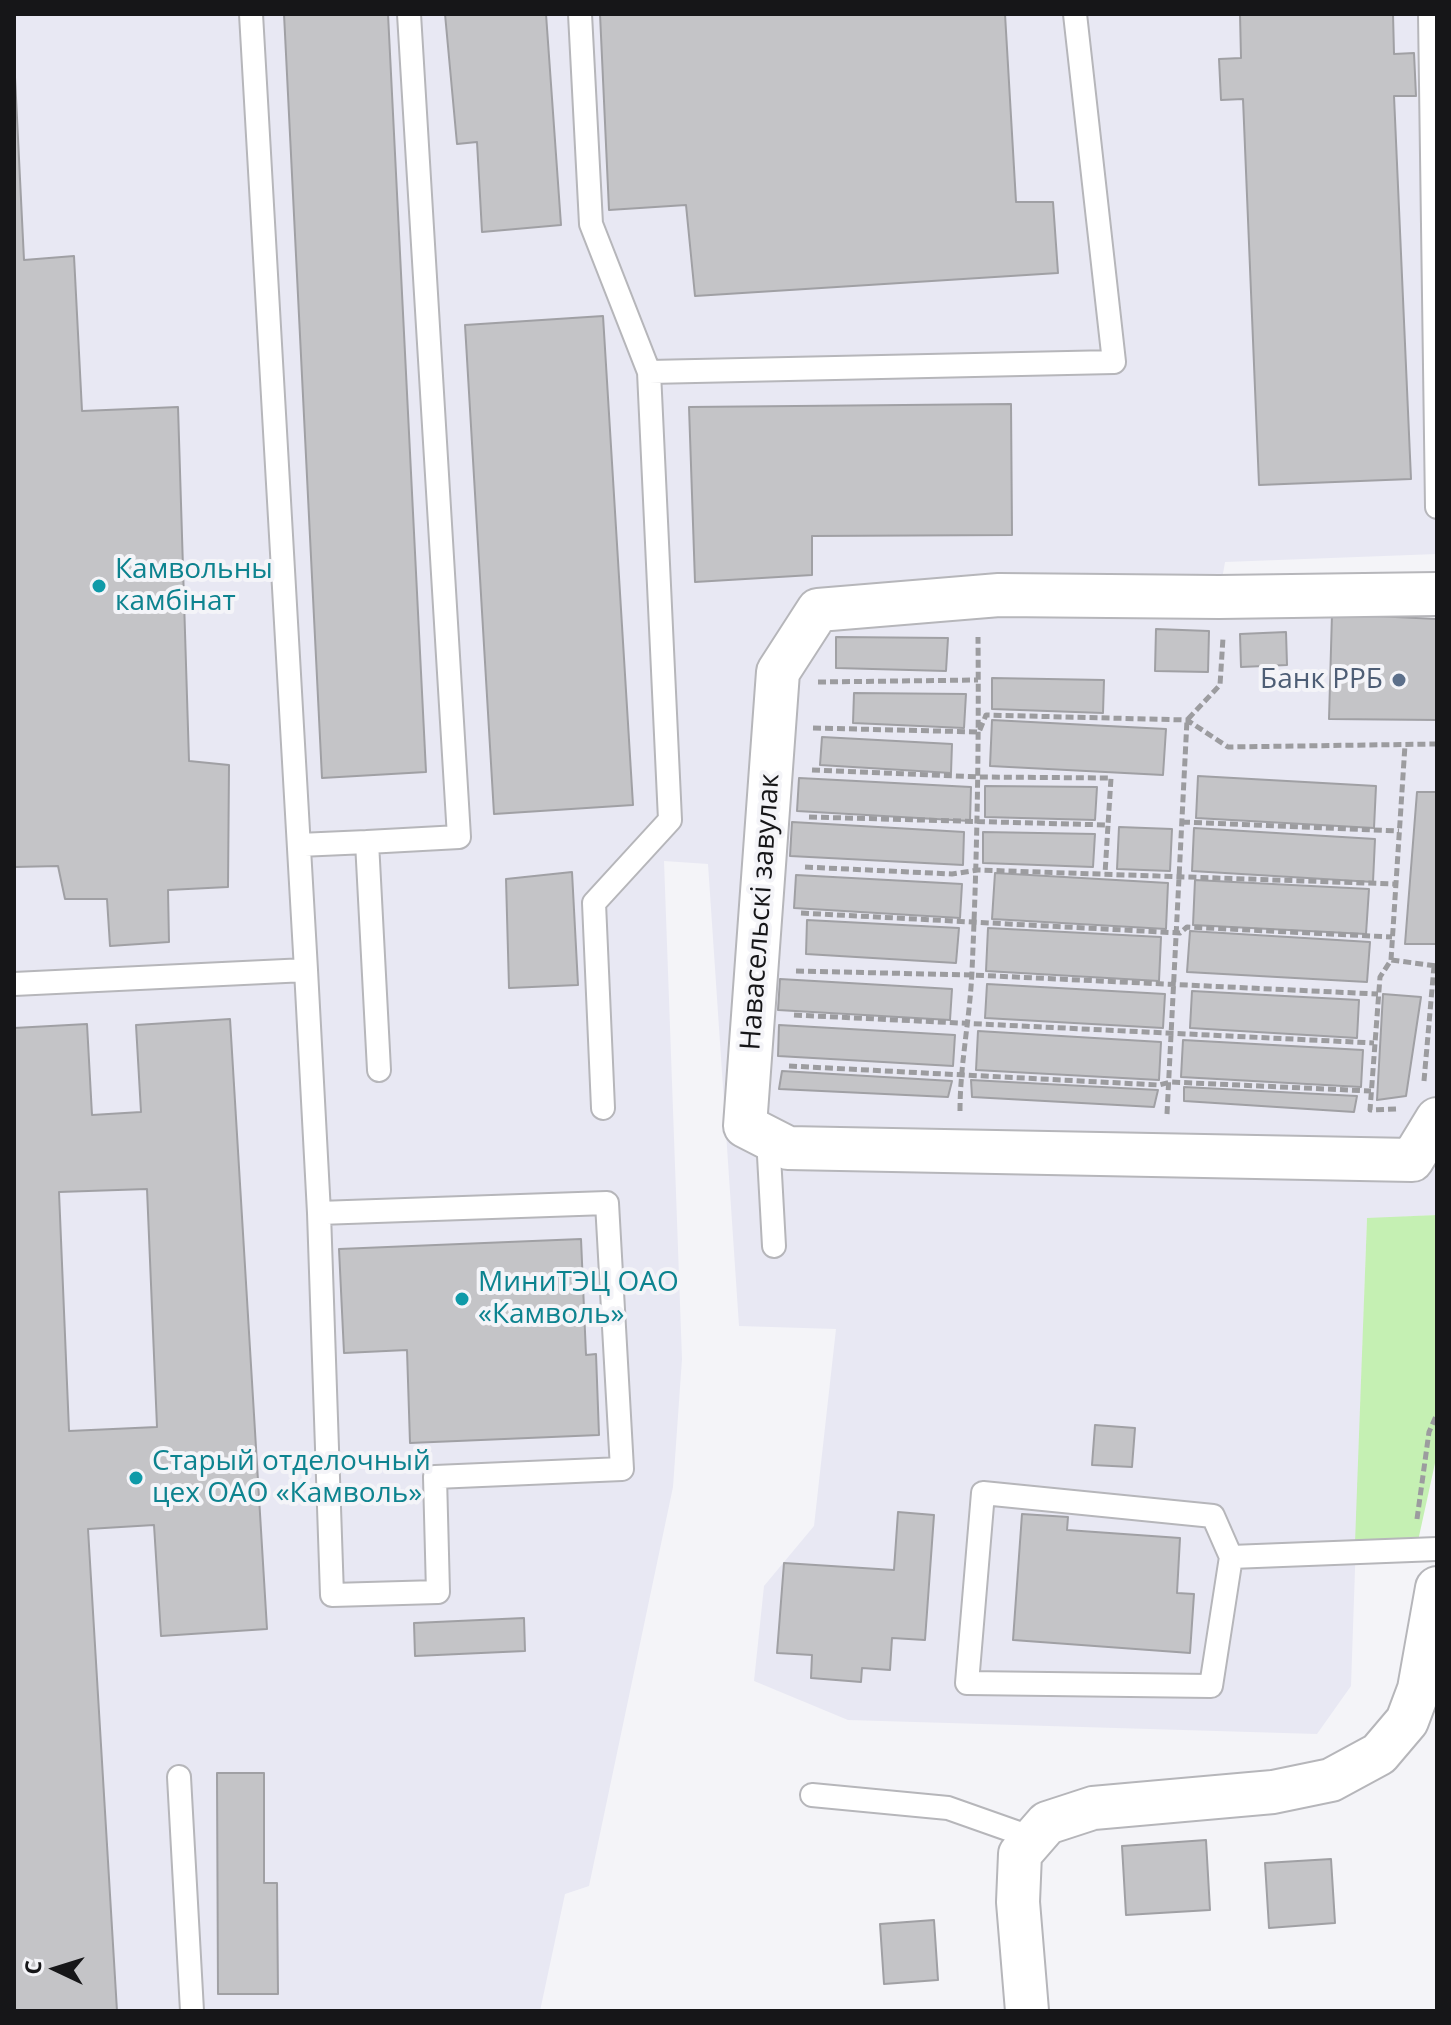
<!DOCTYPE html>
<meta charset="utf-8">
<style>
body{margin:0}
#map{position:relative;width:1451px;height:2025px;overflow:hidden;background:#f4f4f8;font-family:"Open Sans",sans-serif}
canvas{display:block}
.frame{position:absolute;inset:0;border:16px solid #161618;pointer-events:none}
.north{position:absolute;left:16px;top:1929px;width:80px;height:80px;-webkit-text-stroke:6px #f4f4f8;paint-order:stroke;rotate:274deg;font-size:22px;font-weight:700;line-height:32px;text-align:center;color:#161618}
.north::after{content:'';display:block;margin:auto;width:28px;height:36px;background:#161618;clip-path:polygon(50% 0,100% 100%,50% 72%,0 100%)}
</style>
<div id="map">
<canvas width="1451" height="2025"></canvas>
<div class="frame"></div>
<div class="north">С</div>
</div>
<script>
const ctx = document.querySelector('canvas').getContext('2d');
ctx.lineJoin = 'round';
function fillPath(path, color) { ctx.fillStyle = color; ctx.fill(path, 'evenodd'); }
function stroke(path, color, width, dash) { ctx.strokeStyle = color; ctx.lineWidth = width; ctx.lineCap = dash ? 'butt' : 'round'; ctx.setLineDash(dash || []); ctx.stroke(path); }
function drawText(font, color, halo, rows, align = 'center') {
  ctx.font = font + ' "Open Sans",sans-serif'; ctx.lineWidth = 8; ctx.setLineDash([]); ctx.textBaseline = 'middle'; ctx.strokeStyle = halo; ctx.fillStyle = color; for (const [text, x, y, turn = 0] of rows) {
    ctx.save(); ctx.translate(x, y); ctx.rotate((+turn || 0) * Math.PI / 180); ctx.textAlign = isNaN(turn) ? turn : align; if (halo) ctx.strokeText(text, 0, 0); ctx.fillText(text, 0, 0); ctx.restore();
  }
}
fillPath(new Path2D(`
 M 14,14 L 1437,14 L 1437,554 L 1225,562 L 1219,597 L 1220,609 L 1437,619 L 1437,1215 L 1367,1219 L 1351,1686 L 1317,1734 L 848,1720 L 754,1681 L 764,1586 L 814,1526 L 836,1329 L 739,1326 L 708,864 L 664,861 L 682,1359 L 673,1487 L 589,1886 L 565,1894 L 540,2011 L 14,2011 Z`), '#e8e8f3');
fillPath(new Path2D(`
 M 1437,1215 L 1437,1454 L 1418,1541 L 1355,1543 L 1367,1218 Z`), '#c5f0b3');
const building = new Path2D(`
 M 284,14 L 388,14 L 426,772 L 322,778 Z
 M 445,14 L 546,14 L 561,225 L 482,232 L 477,142 L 457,144 Z
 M 600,14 L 1005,14 L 1016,202 L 1053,202 L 1058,273 L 695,296 L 686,205 L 609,210 Z
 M 1240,14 L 1393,14 L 1394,54 L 1414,53 L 1416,96 L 1394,96 L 1411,479 L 1259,485 L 1243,99 L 1221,100 L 1219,59 L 1241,58 Z
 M 14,57 L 24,260 L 74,256 L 82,411 L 178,407 L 189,761 L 229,765 L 228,887 L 168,890 L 169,942 L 110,946 L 107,899 L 65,899 L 58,866 L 14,867 Z
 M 603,316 L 633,805 L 494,814 L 465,325 Z
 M 1011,404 L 1012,535 L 812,536 L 812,575 L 695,582 L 689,407 Z
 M 1332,614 L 1437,619 L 1437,720 L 1329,719 Z
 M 1156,629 L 1209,631 L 1208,672 L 1155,671 Z
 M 1286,632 L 1287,665 L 1241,667 L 1240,634 Z
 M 836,637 L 948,638 L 946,671 L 836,668 Z
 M 992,678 L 1104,680 L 1103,713 L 992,709 Z
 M 854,693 L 966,694 L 964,728 L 853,723 Z
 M 992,720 L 1166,729 L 1163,775 L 990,766 Z
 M 822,737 L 952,744 L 951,773 L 820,765 Z
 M 1198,776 L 1376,786 L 1374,828 L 1196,818 Z
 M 799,778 L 971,787 L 970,821 L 797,811 Z
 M 985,786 L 1097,787 L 1095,820 L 985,817 Z
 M 1417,792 L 1437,792 L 1437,944 L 1405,944 Z
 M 792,822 L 964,832 L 963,865 L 790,856 Z
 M 1119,827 L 1172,829 L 1170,871 L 1117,869 Z
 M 1194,828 L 1375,839 L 1373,882 L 1192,871 Z
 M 983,832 L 1095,834 L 1093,867 L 983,863 Z
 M 572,872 L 578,985 L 509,988 L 506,879 Z
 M 995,873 L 1168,883 L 1166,929 L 992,919 Z
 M 796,875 L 962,884 L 960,918 L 794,908 Z
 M 1195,880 L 1369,889 L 1366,934 L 1193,925 Z
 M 807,920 L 959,928 L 956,963 L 806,954 Z
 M 988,928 L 1161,937 L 1159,981 L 986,971 Z
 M 1190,931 L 1370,942 L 1367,982 L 1187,972 Z
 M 780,979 L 952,989 L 950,1020 L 778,1010 Z
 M 987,984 L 1165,994 L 1163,1028 L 985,1018 Z
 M 1192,991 L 1359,1000 L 1357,1038 L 1190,1028 Z
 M 1383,994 L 1421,997 L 1406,1096 L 1377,1100 Z
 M 230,1019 L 267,1629 L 161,1636 L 154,1525 L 88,1529 L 117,2011 L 14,2011 L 14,1028 L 87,1024 L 92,1115 L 141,1112 L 136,1025 ZM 147,1189 L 157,1427 L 69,1431 L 59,1192 Z
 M 779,1025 L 955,1035 L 953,1066 L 778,1056 Z
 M 978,1031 L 1161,1042 L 1159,1080 L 976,1070 Z
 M 1183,1040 L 1363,1050 L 1361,1087 L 1181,1077 Z
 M 782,1071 L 952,1081 L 948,1097 L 779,1089 Z
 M 971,1080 L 1158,1090 L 1154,1107 L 972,1097 Z
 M 1184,1087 L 1357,1096 L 1354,1112 L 1184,1101 Z
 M 581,1239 L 586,1355 L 596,1354 L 599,1435 L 410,1443 L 407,1350 L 344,1353 L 339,1249 Z
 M 1095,1425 L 1135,1428 L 1132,1467 L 1092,1465 Z
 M 898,1512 L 934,1515 L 925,1640 L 892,1638 L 890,1670 L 862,1668 L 861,1682 L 811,1678 L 812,1655 L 777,1653 L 784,1563 L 894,1570 Z
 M 1022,1514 L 1068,1517 L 1067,1530 L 1180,1538 L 1177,1593 L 1194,1594 L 1190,1653 L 1013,1640 Z
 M 524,1618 L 525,1651 L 415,1656 L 414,1623 Z
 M 217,1773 L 264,1773 L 264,1883 L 277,1883 L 278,1994 L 218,1994 Z
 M 1206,1840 L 1210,1910 L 1126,1915 L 1122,1846 Z
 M 1331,1859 L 1335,1923 L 1269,1928 L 1265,1863 Z
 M 934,1920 L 938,1980 L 884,1984 L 880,1924 Z`);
fillPath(building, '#c4c4c7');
stroke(building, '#a0a0a4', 2);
const lane = new Path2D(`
 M 251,14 L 306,970
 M 580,14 L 591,224 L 649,372 L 670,820 L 594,903 L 603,1108
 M 1430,14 L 1437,507
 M 649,372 L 1114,362 L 1075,14
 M 299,845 L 367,842
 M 14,984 L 306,970 L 319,1213 L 332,1595 L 438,1592 L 435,1477 L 622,1469 L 607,1203 L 319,1213
 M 379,1070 L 367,842 L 459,837 L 409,14
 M 768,1138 L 774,1246
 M 983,1493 L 1213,1516 L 1231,1557 L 1211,1686 L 967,1683 Z
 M 1231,1557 L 1437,1549
 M 179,1777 L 192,2011
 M 812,1795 L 948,1808 L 1033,1838`);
const street = new Path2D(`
 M 1437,594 L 1219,597 L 999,595 L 818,610 L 778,672 L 745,1126 L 788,1148 L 1412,1160 L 1437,1119
 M 1027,2011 L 1018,1902 L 1020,1854 L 1047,1823 L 1093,1808 L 1273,1792 L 1331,1780 L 1379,1754 L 1407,1721 L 1419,1689 L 1437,1588`);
stroke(lane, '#b6b6ba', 26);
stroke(street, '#b6b6ba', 46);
stroke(new Path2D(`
 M 818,682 L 978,680
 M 813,728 L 979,732 L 986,715 L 1187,720 L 1228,747 L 1437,744
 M 812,770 L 979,777 L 1111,778 L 1108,825
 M 809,817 L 1108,825 L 1105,874
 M 1182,822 L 1399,831
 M 805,867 L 952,874 L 978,870 L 1395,884
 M 801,913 L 1180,933 L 1187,927 L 1392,937
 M 1391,960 L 1405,745
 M 796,971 L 972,975 L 1378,994
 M 794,1015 L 1374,1043
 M 789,1066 L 1159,1085 L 1171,1082 L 1371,1091
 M 1424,1081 L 1434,966
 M 1396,1109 L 1370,1110 L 1380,977 L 1391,960 L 1437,966
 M 960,1111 C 960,1064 970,1018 972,971 C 977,860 979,749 978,637
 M 1167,1114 L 1187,720 L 1220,685 L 1223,638
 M 1417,1519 L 1429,1432 L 1437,1414`), '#9c9c9f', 5, [8, 4]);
stroke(lane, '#fff', 22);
stroke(street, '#fff', 42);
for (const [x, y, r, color] of [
 [99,586,8,"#0f9aa8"],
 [1399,680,8,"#5c6f8a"],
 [462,1299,8,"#0f9aa8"],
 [136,1478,8,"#0f9aa8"]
]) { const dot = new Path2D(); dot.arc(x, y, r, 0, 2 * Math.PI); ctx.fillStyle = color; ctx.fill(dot); stroke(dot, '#f4f4f8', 3); }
drawText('28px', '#0d838f', '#f4f4f8', [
 ["Камвольны",115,570],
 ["камбінат",115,602],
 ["МиниТЭЦ ОАО",478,1283],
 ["«Камволь»",478,1315],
 ["Старый отделочный",152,1462],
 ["цех ОАО «Камволь»",152,1494]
], 'left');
drawText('28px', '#4e5e75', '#f4f4f8', [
 ["Банк РРБ",1383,680]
], 'right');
drawText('28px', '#161618', '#f4f4f8', [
 ["Навасельскі завулак",761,912,-86]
]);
</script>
